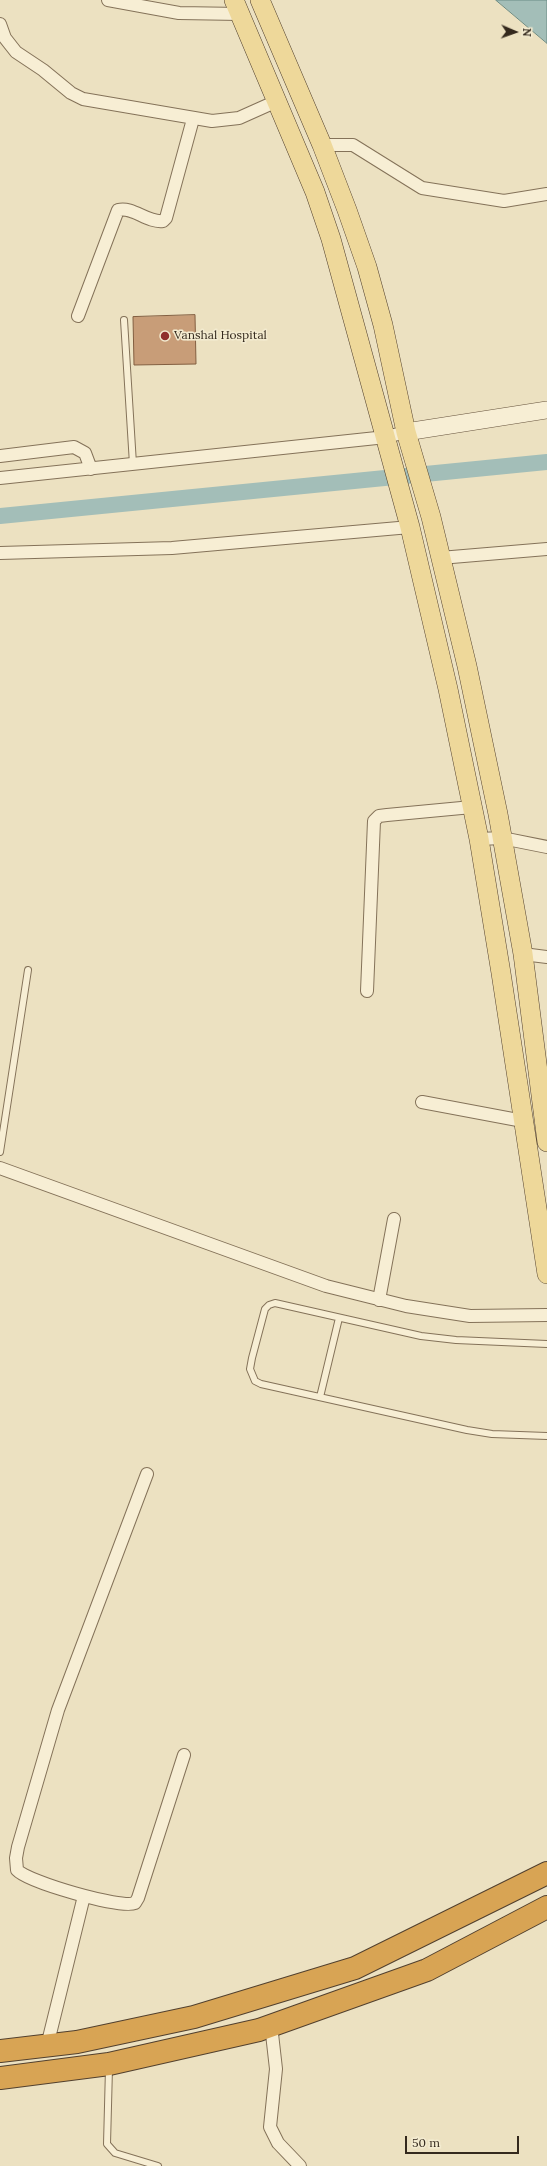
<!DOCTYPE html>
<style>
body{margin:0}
#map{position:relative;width:547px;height:2166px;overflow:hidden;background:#ece1c1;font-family:Lora,serif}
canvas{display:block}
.north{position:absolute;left:495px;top:12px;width:40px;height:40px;-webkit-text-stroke:3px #f3ebd0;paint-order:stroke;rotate:92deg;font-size:11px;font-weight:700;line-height:16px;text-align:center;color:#34291d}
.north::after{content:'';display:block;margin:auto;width:14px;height:18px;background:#34291d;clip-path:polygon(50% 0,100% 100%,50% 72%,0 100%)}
.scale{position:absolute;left:405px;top:2136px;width:114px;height:18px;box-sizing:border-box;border:2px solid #34291d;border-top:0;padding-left:5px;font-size:12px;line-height:14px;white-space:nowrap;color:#34291d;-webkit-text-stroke:3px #f3ebd0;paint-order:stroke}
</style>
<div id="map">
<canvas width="547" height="2166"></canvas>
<div class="north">N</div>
<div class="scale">50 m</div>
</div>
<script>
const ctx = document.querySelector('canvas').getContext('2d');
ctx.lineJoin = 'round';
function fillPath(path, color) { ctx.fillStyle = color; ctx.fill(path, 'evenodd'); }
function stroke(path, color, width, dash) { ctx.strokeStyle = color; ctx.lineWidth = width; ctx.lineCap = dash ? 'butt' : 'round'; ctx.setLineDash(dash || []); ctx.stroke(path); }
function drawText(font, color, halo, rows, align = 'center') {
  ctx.font = font + ' Lora,serif'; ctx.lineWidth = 3; ctx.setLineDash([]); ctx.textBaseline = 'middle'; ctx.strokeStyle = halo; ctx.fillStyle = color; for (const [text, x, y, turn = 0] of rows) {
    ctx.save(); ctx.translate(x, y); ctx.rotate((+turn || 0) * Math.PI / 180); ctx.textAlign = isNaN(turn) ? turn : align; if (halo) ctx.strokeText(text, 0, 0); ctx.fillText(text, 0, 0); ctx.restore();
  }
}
const water = new Path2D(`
 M 496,0 L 547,0 L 547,43 Z`);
fillPath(water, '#a3beb8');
stroke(water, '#6b8b85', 1);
stroke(new Path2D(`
 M 0,516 L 547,462`), '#a3beb8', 16);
const building = new Path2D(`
 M 195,315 L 196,364 L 134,365 L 133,317 Z`);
fillPath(building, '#c89d78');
stroke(building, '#825e40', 1);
const lane = new Path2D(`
 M 124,320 L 133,464
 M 0,1152 L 28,970
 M 547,1344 L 456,1340 L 421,1336 L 275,1303 L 269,1305 L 265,1309 L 252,1358 L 250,1369 L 255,1381 L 261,1384 L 467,1430 L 492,1434 L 547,1436
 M 320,1397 L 339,1318
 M 109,2068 L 107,2144 L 115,2153 L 158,2166`);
const street = new Path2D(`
 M 108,0 L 179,13 L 240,14
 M 0,24 L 5,38 L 16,52 L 43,70 L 71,93 L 83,99 L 212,121 L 239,118 L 277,101
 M 322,145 L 353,145 L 422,188 L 504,201 L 547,194
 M 78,316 L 118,210 C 133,206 147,223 163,221 L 166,218 L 193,119
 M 0,456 L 74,447 L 85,453 L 91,469
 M 0,478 L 386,437 L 406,432
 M 0,553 L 172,548 L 410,527
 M 440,558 L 547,549
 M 479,839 L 502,838 L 547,847
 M 523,954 L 547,957
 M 367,991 L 374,821 L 379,816 L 387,815 L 472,807
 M 422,1102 L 523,1121
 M 0,1168 L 326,1286 L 406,1306 L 470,1316 L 547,1315
 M 379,1300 L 394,1219
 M 147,1474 L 58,1710 L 18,1847 L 16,1858 L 17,1870 C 28,1882 121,1909 135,1903 L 138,1898 L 184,1755
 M 271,2025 L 276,2069 L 270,2127 L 278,2143 L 300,2166
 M 47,2046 L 84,1896`);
const secondary = new Path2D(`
 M 406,432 L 547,410`);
const primary = new Path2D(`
 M 234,0 L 315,192 L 331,239 L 410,527 L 448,689 L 479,839 L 501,973 L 547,1274
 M 260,0 L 322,145 L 347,210 L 367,267 L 383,325 L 406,432 L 431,517 L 467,666 L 498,814 L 523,954 L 547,1142`);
const highway = new Path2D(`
 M 0,2051 L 77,2042 L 194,2017 L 355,1968 L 547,1873
 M 0,2078 L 109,2064 L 259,2030 L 427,1970 L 547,1907`);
stroke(lane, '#847259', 8);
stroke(street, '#847259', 14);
stroke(secondary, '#66533d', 18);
stroke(primary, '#52402e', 20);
stroke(highway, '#52402e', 24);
stroke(lane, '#f7eed4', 6);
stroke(street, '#f7eed4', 12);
stroke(secondary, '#f7eed4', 17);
stroke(primary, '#eed89a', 19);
stroke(highway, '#d8a454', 22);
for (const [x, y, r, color] of [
 [165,336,5,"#90302c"]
]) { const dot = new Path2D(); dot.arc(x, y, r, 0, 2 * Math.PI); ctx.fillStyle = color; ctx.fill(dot); stroke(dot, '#f3ebd0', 1.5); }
drawText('12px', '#34291d', '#f3ebd0', [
 ["Vanshal Hospital",174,336]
], 'left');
</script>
